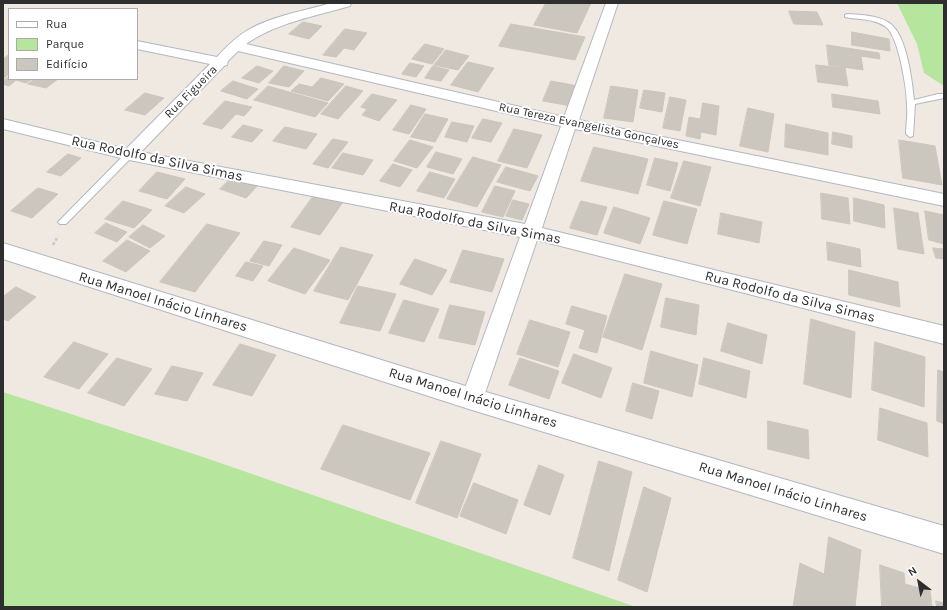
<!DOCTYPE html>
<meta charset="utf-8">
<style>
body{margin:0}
#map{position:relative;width:947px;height:610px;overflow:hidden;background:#efe9e1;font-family:Karla,sans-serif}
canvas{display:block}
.frame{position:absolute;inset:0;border:4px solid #2e2e2e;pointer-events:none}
.legend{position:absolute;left:8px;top:8px;width:130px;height:72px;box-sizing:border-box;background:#fff;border:1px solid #ababab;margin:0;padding:5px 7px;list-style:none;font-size:12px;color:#2e2e2e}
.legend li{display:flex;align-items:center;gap:8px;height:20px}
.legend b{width:20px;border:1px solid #ababab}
.north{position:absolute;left:899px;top:562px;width:40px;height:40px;-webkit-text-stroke:3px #fff;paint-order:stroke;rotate:328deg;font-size:11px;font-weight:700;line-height:16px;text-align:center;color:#2e2e2e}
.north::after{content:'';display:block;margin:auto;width:14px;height:18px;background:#2e2e2e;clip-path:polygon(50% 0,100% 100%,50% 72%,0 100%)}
</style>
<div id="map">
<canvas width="947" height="610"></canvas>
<div class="frame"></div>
<ul class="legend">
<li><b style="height:5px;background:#fff"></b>Rua</li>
<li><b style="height:11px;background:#b6e59e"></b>Parque</li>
<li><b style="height:11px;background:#cbc7bf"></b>Edifício</li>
</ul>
<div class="north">N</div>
</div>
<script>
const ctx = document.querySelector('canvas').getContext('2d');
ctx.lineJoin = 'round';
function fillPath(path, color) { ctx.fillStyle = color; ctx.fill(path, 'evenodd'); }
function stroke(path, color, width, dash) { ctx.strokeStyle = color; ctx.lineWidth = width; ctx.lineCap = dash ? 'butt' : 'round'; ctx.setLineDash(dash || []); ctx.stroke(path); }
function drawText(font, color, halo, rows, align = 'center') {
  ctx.font = font + ' Karla,sans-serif'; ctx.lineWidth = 4; ctx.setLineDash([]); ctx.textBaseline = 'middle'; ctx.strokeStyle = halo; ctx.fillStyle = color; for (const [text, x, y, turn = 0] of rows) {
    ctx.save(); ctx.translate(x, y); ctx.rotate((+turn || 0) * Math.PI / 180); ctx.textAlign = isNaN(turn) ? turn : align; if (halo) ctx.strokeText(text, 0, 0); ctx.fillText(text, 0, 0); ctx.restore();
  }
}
fillPath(new Path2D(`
 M 897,3 L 944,3 L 944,86 L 924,73 L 917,44 Z
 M 3,392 L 203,457 L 636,607 L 3,607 Z`), '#b6e59e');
const building = new Path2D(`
 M 546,3 L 591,3 L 577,33 L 534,25 Z
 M 789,11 L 817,12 L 823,25 L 794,24 Z
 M 303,22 L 322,26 L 309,39 L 289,34 Z
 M 511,24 L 585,37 L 575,60 L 499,46 Z
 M 345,29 L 367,33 L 354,50 L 344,48 L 336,57 L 323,55 Z
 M 852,32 L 889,39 L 890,51 L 852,45 Z
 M 425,44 L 444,49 L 432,64 L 412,59 Z
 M 827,45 L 879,53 L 880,59 L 861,56 L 863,70 L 829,65 Z
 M 446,50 L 469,56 L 458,70 L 434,65 Z
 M 9,55 L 9,74 L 3,79 L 3,59 Z
 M 468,62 L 494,68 L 478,92 L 451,85 Z
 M 410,63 L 424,66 L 416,77 L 402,74 Z
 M 816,65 L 845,68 L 848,86 L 818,82 Z
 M 257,66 L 273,71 L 259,83 L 242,78 Z
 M 284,66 L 304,71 L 289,87 L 269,83 Z
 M 433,66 L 449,70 L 441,81 L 425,78 Z
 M 9,77 L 9,79 L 32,79 L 26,83 L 16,80 L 9,86 L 3,84 L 3,81 Z
 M 321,78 L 344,84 L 328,101 L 291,91 L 299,84 L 312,87 Z
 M 35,79 L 58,79 L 46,88 L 28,84 Z
 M 233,81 L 258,89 L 247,99 L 221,91 Z
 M 551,81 L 578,86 L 571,106 L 543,101 Z
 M 268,86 L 328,103 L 315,117 L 254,100 Z
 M 346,86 L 363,91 L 338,119 L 321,114 Z
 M 611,86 L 638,90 L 633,122 L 604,118 Z
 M 644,90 L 665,93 L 662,112 L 640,108 Z
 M 145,93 L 164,98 L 145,115 L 125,110 Z
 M 372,94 L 397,100 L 379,121 L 362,115 L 367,109 L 361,107 Z
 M 832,94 L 878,101 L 880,114 L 833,107 Z
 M 670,97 L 686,100 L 680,131 L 663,128 Z
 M 225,101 L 252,107 L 244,116 L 236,114 L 222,129 L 203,124 Z
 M 703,103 L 719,106 L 716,135 L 701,132 L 700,139 L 686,136 L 689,117 L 700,119 Z
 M 411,105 L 426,109 L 409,134 L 393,130 Z
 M 748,108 L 774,114 L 768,152 L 740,146 Z
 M 425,114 L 448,119 L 435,142 L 411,137 Z
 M 483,119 L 502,123 L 491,142 L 472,138 Z
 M 452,122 L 474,126 L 467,142 L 445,137 Z
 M 786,124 L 828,133 L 828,155 L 785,147 Z
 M 243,125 L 263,130 L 252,142 L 232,137 Z
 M 285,127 L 317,134 L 306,149 L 273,141 Z
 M 514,129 L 542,135 L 527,168 L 498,161 Z
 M 833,132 L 852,136 L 852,148 L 832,144 Z
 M 333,139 L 348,142 L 328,168 L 313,164 Z
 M 410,140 L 433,147 L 417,168 L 394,161 Z
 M 899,140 L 935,146 L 942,185 L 903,178 Z
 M 594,147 L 648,159 L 638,194 L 581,181 Z
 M 436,152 L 462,159 L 453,174 L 427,167 Z
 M 343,153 L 373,160 L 363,175 L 332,168 Z
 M 68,154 L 81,158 L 61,176 L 47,172 Z
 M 473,157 L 501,165 L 477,207 L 447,199 Z
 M 655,158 L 678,163 L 670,191 L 647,185 Z
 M 684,161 L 711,167 L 700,206 L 671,198 Z
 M 393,164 L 412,170 L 400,187 L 380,181 Z
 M 506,167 L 538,176 L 530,191 L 497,182 Z
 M 157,172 L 185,179 L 167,199 L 139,191 Z
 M 430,172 L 455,179 L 444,198 L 417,191 Z
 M 237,173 L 261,182 L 246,198 L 220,189 Z
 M 495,186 L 515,191 L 503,217 L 482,212 Z
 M 186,187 L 205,194 L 184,213 L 165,206 Z
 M 38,188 L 58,194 L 32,218 L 11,211 Z
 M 821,193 L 848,198 L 850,224 L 822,219 Z
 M 315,194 L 343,202 L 320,235 L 291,227 Z
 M 854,198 L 884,205 L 885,228 L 854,221 Z
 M 513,200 L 529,204 L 522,220 L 506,216 Z
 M 123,201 L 152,210 L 134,228 L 105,219 Z
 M 581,201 L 607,207 L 597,235 L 570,228 Z
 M 664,201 L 697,209 L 687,244 L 653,235 Z
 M 614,207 L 650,218 L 640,244 L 604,233 Z
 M 894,208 L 918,213 L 924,254 L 898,249 Z
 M 925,211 L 944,215 L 944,244 L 929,240 Z
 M 721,213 L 762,222 L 759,243 L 718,234 Z
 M 106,223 L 127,232 L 117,242 L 95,233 Z
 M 207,224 L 240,233 L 195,292 L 160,282 Z
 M 143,225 L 165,236 L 150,248 L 129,237 Z
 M 127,240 L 150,251 L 126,272 L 103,261 Z
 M 264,241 L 282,245 L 269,266 L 250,261 Z
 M 827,242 L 860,249 L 861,267 L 828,260 Z
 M 341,247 L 373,255 L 348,300 L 314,291 Z
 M 294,248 L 330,260 L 305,294 L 268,281 Z
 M 933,248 L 944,249 L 944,259 L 936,258 Z
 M 463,250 L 504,259 L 492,292 L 450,282 Z
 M 415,259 L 447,270 L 432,295 L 400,284 Z
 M 246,262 L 263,266 L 253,281 L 236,276 Z
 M 849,270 L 898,282 L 900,307 L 849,295 Z
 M 625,274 L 662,284 L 642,350 L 603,337 Z
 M 358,286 L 396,294 L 380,331 L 340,323 Z
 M 16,287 L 36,297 L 8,321 L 3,319 L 3,297 Z
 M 666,298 L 699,305 L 696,335 L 661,327 Z
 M 404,300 L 439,309 L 424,342 L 389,333 Z
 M 450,305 L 485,312 L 475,345 L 439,338 Z
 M 572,306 L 607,316 L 597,353 L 579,348 L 585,330 L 566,324 Z
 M 811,319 L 855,332 L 851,398 L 804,384 Z
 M 530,320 L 570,332 L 558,367 L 517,354 Z
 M 728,323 L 767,335 L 762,364 L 721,351 Z
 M 74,342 L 108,354 L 79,389 L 44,377 Z
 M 875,342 L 925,357 L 924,407 L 872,390 Z
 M 240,344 L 276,355 L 252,396 L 213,385 Z
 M 651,351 L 698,365 L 692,397 L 644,383 Z
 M 574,354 L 612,368 L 601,398 L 562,383 Z
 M 117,358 L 152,369 L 124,406 L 88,393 Z
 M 520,358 L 559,371 L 549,399 L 509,385 Z
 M 704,358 L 750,371 L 746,398 L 699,384 Z
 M 172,366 L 203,373 L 187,401 L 155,394 Z
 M 938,370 L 944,372 L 944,424 L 937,421 Z
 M 633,383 L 659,391 L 652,419 L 626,411 Z
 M 880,408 L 927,423 L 928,457 L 878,440 Z
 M 768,421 L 808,430 L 809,459 L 768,449 Z
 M 343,425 L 430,453 L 410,500 L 321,469 Z
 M 441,441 L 481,454 L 457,518 L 416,503 Z
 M 599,461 L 632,472 L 609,571 L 573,558 Z
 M 539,465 L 564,475 L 550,515 L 524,505 Z
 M 474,483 L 518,500 L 506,534 L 460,516 Z
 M 644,487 L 671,498 L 647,592 L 618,580 Z
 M 829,537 L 861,550 L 855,607 L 793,607 L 800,563 L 824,574 Z
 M 880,565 L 904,573 L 905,584 L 930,591 L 932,607 L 882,607 Z
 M 936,601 L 944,603 L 944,607 L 937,607 Z`);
fillPath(building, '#cbc7bf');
stroke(building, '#cbc5ba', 1);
const service = new Path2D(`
 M 847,14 C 861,15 881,15 892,25 C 907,39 912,80 914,100 L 938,94 L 944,94 L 944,98 L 915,104 L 913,136 L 910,137 L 906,134 C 906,125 908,116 907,106 C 907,90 899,37 886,27 C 874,18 858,20 845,17 L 845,15 Z
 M 129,152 L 132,153 L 133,155 L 132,157 L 66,224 L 60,224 L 58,222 L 60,220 L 126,153 Z`);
const minor = new Path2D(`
 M 331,3 L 351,3 L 350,6 C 315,16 276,23 246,44 L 564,117 L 606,3 L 618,3 L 579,120 L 944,194 L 944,206 L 575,129 L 542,228 L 944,326 L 944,344 L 537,240 L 483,399 L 480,406 L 472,409 L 464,406 L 461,399 L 520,237 L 129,160 L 3,129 L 3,119 L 126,149 L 210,64 L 137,49 L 137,41 L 217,57 C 226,47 236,37 248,30 C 272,16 304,11 331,3 ZM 238,51 L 561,126 L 525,224 L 141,152 L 224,66 L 227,65 L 228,61 Z`);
const secondary = new Path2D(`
 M 3,243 L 472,388 L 944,526 L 944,554 L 472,410 L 3,259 Z`);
stroke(service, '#b4b7c1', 2);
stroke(minor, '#b4b7c1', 2);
stroke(secondary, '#b4b7c1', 2);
stroke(new Path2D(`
 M 53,245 L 58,236`), '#c9c9c9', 2.5, [3, 2]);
fillPath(service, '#fff');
fillPath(minor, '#fff');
fillPath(secondary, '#fff');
drawText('12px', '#2e2e2e', '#fff', [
 ["Rua Figueira",191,92,-45],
 ["Rua Tereza Evangelista Gonçalves",589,126,12]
]);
drawText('14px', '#2e2e2e', '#fff', [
 ["Rua Rodolfo da Silva Simas",157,159,12],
 ["Rua Rodolfo da Silva Simas",475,223,11],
 ["Rua Rodolfo da Silva Simas",790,297,14],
 ["Rua Manoel Inácio Linhares",163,302,17],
 ["Rua Manoel Inácio Linhares",473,398,17],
 ["Rua Manoel Inácio Linhares",783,492,17]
]);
</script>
